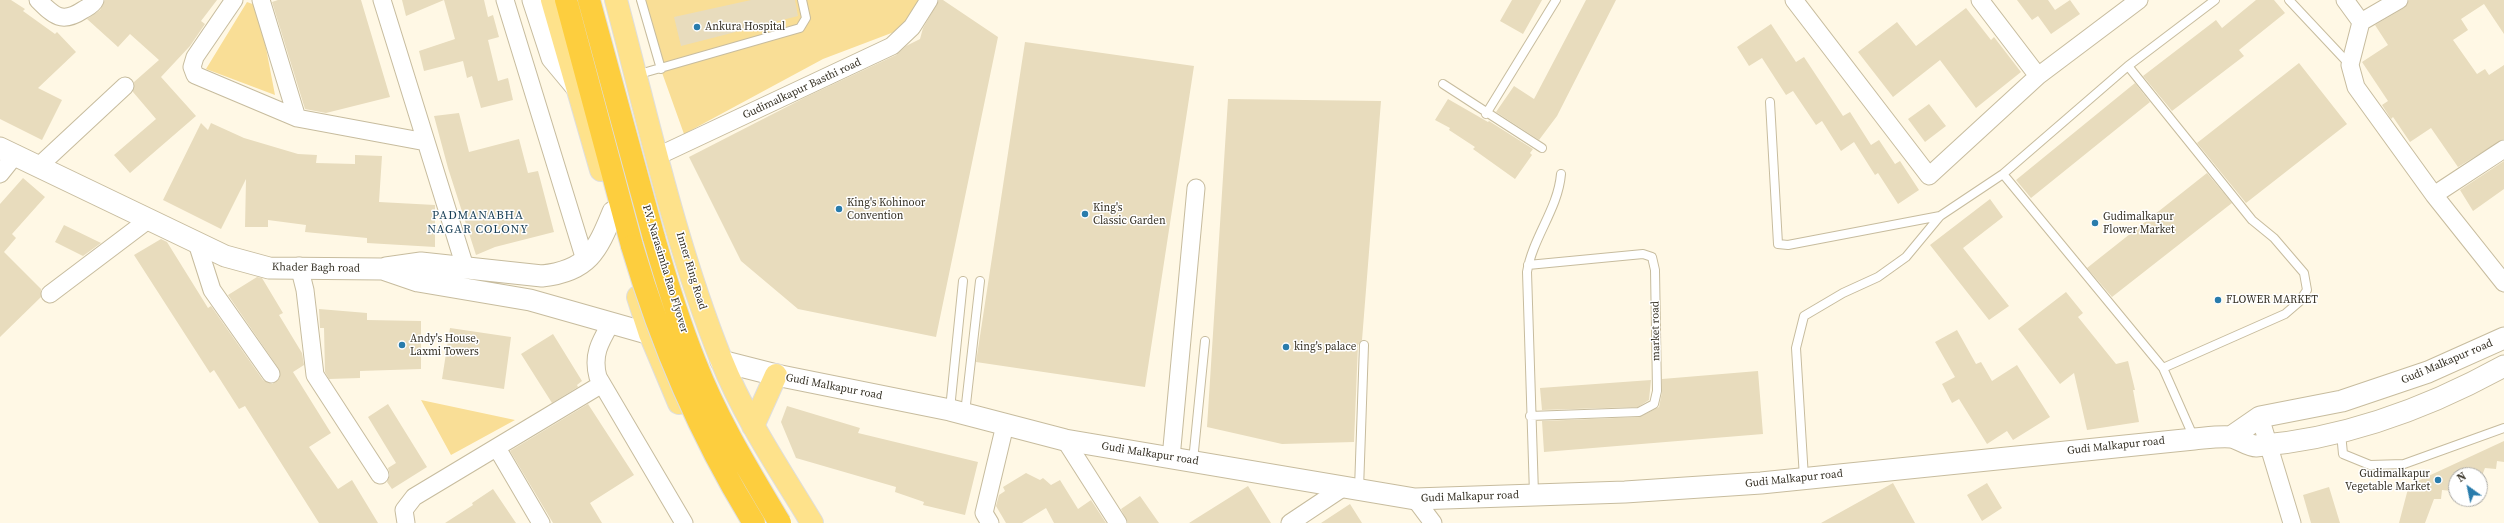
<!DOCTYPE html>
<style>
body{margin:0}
#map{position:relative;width:2504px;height:523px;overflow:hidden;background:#fff8e5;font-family:"Source Serif 4",serif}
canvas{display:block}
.north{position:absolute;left:2448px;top:467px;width:40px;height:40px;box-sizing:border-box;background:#fff;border:1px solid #aeaca7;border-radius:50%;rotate:327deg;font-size:11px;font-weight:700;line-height:16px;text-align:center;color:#353024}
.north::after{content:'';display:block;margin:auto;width:14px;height:18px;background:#297cac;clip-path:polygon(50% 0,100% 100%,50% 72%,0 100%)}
</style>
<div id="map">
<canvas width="2504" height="523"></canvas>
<div class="north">N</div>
</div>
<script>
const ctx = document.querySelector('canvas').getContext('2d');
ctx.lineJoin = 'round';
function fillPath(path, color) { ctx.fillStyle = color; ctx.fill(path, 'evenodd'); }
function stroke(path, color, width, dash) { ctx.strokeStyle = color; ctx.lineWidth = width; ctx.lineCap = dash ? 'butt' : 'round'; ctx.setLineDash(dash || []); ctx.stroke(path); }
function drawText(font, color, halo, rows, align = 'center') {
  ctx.font = font + ' "Source Serif 4",serif'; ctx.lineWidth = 3; ctx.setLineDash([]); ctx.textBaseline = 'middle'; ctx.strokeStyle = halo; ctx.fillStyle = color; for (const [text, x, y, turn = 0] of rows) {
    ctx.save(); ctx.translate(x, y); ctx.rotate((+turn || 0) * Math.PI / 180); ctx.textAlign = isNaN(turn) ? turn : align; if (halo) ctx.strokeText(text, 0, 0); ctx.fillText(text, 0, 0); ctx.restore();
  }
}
fillPath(new Path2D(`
 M 636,0 L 923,0 L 902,29 L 823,59 L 684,134 Z
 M 247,2 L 258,6 L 275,95 L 206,69 Z
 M 421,400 L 515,420 L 451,455 Z`), '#f9de96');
fillPath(new Path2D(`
 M 0,0 L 11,0 L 25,9 L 23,11 L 55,34 L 57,32 L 76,52 L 38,88 L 62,100 L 42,140 L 0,119 Z
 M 105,0 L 217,0 L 201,21 L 205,24 L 190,46 L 161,77 L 196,116 L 130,173 L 114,155 L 156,119 L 133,92 L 134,82 L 159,60 L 130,34 L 118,47 L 87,19 L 100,10 Z
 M 278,0 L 361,0 L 390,97 L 326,113 L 305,109 L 272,2 Z
 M 402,0 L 444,0 L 406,16 Z
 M 444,0 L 484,0 L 488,17 L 493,15 L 499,37 L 488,40 L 498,81 L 508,78 L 513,100 L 481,108 L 472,76 L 467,78 L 463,61 L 424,71 L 419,51 L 455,39 Z
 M 751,0 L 795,0 L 798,16 L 681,46 L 674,17 Z
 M 939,0 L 943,0 L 998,37 L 936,337 L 798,309 L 741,261 L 689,157 L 806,97 L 896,55 L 906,46 L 920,39 L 923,28 Z
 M 1512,0 L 1542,0 L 1523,34 L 1500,21 Z
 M 1586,0 L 1616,0 L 1557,116 L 1539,140 L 1496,112 L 1514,86 L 1534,99 Z
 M 2017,0 L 2048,0 L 2055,10 L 2070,0 L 2080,14 L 2051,34 L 2038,16 L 2032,20 Z
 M 2256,0 L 2274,0 L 2285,13 L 2239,50 L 2244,56 L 2172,111 L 2143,76 L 2216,20 L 2222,28 Z
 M 2409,0 L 2504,0 L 2504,34 L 2484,4 L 2461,19 L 2468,30 L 2453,40 L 2477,74 L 2485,69 L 2489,75 L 2504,65 L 2504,139 L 2458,167 L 2431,128 L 2410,142 L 2393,117 L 2391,119 L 2382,105 L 2388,101 L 2362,62 L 2388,45 L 2375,25 L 2404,8 Z
 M 1966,8 L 1991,40 L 1994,37 L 2021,72 L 1976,108 L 1940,60 L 1893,97 L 1858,52 L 1897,22 L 1916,46 Z
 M 1771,24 L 1796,62 L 1804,57 L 1843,116 L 1850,112 L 1871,145 L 1879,140 L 1895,164 L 1900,161 L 1919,190 L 1898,204 L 1878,173 L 1875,175 L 1854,142 L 1841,151 L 1822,121 L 1816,125 L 1793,91 L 1786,95 L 1762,58 L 1749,66 L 1737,47 Z
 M 1025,42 L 1194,66 L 1145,387 L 976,362 Z
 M 2299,63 L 2347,124 L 2246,203 L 2197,143 Z
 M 2135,83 L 2150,102 L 2031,198 L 2016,180 Z
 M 1228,99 L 1381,101 L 1362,340 L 1358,345 L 1354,442 L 1282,444 L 1207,427 Z
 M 1448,99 L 1488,122 L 1489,121 L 1533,149 L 1530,153 L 1532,155 L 1515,179 L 1473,149 L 1475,147 L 1449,130 L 1450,128 L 1435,120 Z
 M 1929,104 L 1946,126 L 1925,142 L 1908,119 Z
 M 459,113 L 469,152 L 519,139 L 528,173 L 538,171 L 554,232 L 495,247 L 476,255 L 448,168 L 434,116 Z
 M 201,123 L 208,130 L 211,123 L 244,138 L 298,154 L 317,155 L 316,163 L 355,164 L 355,155 L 382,156 L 379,202 L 435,205 L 435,247 L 367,243 L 367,238 L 305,232 L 306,225 L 268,220 L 268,227 L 245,227 L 246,179 L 221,229 L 163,200 Z
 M 2504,161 L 2504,189 L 2473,211 L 2460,190 Z
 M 2207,173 L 2232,203 L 2112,297 L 2087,268 Z
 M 23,178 L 45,197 L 12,234 L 16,238 L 4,252 L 41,289 L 41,297 L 0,337 L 0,204 Z
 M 1990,199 L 2003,217 L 1963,248 L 2009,306 L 1989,320 L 1930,245 Z
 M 64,225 L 101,243 L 83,256 L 55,242 Z
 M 161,239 L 167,242 L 208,308 L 211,306 L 263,380 L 272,384 L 280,378 L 279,369 L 228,295 L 257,277 L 262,278 L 283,313 L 279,315 L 302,353 L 304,365 L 293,372 L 331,433 L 309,447 L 338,489 L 352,480 L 378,523 L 319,523 L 245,406 L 239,409 L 214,370 L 210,373 L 134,255 Z
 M 2066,292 L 2083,313 L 2078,317 L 2116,364 L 2128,361 L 2135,390 L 2133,390 L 2139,422 L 2087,430 L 2074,373 L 2060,384 L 2018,329 Z
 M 319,309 L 367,313 L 367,320 L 421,321 L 421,369 L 360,371 L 360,378 L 329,379 L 325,372 L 324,328 L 320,328 Z
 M 450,328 L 511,337 L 504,389 L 442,379 Z
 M 1957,330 L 1976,364 L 1981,362 L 1992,381 L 2017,365 L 2050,417 L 2013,440 L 2007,431 L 1987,444 L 1959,399 L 1952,403 L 1942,384 L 1955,377 L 1935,342 Z
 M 553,334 L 582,381 L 577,385 L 578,387 L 552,403 L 521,354 Z
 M 1758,371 L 1763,434 L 1544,452 L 1542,421 L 1640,417 L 1659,407 L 1662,392 L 1662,379 Z
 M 1651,380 L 1649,400 L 1638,407 L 1542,410 L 1540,388 Z
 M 388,404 L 427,467 L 392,489 L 387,482 L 390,475 L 388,468 L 396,463 L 368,417 Z
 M 588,404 L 634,475 L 590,503 L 602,523 L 553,523 L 510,451 Z
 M 787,406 L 860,428 L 858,433 L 978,462 L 965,515 L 923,505 L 924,502 L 895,492 L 896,487 L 796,458 L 781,422 Z
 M 2504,441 L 2504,462 L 2497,461 L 2496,469 L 2485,468 L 2481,478 L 2480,475 L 2456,475 L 2453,491 L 2442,490 L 2441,499 L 2434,499 L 2425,523 L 2399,523 L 2409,485 Z
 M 1026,473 L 1040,480 L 1043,478 L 1051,485 L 1060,480 L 1078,509 L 1091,500 L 1106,523 L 1054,523 L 1046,508 L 1022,523 L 1006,523 L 996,506 L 999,495 L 1005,491 L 1003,487 Z
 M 1893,483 L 1915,523 L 1821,523 Z
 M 1987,483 L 2002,508 L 1982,521 L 1967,495 Z
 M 1248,486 L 1271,523 L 1189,523 Z
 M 2329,487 L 2340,523 L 2311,523 L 2303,495 Z
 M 493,489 L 516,523 L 445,523 L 473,505 L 472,503 Z
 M 1140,496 L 1159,523 L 1128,523 L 1121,509 Z
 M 1350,504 L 1362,523 L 1321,523 Z`), '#e8dcbd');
const service = new Path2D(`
 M 641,0 L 661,69
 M 2289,0 L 2350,65
 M 2128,66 L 2252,220 L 2274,238 L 2304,273 L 2307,290 L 2299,302 L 2285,314 L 2163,368
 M 636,75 L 800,28 L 806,18 L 802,0
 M 1443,84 L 1542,148
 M 1770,102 L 1778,244 L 1788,245 L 1940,216
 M 1486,114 L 1556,0
 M 2003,174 L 2163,368 L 2194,438
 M 1528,265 L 1643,254 L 1652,257 L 1655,270 L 1657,391 L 1654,404 L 1639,412 L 1530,416
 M 950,409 L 963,281
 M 965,413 L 980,281
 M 2341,433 L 2343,454 L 2370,465 L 2404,464 L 2504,428
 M 1193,461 L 1205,341
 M 1804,478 L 1796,348 L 1804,316 L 1843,293 L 1878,277 L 1906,257 L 1940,216 L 2003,174 L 2128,66 L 2215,0
 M 1359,489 L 1364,345
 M 1534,494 L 1527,272 C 1533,237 1558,209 1561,174`);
const minor = new Path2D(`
 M 38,0 C 54,16 62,24 83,10 C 88,7 93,5 95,0
 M 234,0 L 195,57 L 192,67 L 195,75 L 297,118 L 426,142
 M 261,0 L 297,118
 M 382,0 L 465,267
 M 505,0 L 585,260
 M 1794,0 L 1929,176 L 2038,76 L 2139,0
 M 1980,0 L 2038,76
 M 2345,0 L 2361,22 L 2350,65 L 2356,87 L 2434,195 L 2504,283
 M 2361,22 L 2399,0
 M 658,156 L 892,46 L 912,27 L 929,0
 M 39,166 L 125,86
 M 0,174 L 16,154
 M 2434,195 L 2504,149
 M 197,243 L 212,290 L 271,374
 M 299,266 L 305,290 L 315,375 L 380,475
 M 50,294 L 148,220
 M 611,323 C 600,342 592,355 598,377 L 684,523
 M 2260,417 L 2292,523
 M 1065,440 L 1118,523
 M 497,448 L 541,523
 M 1171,458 L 1196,188
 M 1415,499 L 1433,523
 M 406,523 L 404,510 L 414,497 L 602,384
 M 990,523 L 984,513 L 1005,425
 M 1290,523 L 1344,487`);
const tertiary = new Path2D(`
 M 533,0 L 552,58 L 577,88
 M 0,148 L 225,256 L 269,268 L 383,269 L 418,281 L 530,300 L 650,334
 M 386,268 L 421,263 L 542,276 C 588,271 597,251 613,212
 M 721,361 L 776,375 L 950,410 L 1065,440 L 1415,499 L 1625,492 L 1761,483 L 2194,439 C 2206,438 2219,436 2231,437 C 2239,438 2248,446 2256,446 C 2344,439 2428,408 2504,366
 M 2231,437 L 2260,417 L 2342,401 L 2428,372 L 2504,338`);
const primary = new Path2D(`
 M 552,0 L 601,170
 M 616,0 C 648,120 675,244 721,359 C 744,417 780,470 812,523
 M 638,297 L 650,334 L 679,403
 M 753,426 L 776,375`);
const motorway = new Path2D(`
 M 566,0 L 632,246
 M 589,0 L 654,238`);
stroke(service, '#c7bc9e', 10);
stroke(minor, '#c7bc9e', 19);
stroke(tertiary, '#c7bc9e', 23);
stroke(primary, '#dfdedc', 24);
stroke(motorway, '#dfdedc', 24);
stroke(service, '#fff', 8);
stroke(minor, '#fff', 17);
stroke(tertiary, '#fff', 21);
stroke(primary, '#fee28b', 22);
stroke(motorway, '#fdce3e', 22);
const motorwayBridge = new Path2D(`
 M 654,238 C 666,280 679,322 695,362 C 717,419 749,471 780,523
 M 632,246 C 661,344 700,436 754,523`);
stroke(motorwayBridge, '#dfdedc', 24, []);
stroke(motorwayBridge, '#fdce3e', 22);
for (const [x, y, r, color] of [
 [697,27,4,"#297cac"],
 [839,209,4,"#297cac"],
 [1085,214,4,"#297cac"],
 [2095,223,4,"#297cac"],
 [2218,300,4,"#297cac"],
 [402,345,4,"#297cac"],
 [1286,347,4,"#297cac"],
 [2438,480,4,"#297cac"]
]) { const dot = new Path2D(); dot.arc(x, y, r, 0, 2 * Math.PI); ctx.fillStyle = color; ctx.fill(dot); stroke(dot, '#fff', 1.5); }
drawText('11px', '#353024', '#fff', [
 ["Ankura Hospital",705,27],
 ["King's Kohinoor",847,203],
 ["Convention",847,216],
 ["King's",1093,208],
 ["Classic Garden",1093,221],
 ["Gudimalkapur",2103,217],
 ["Flower Market",2103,230],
 ["FLOWER MARKET",2226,300],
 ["Andy's House,",410,339],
 ["Laxmi Towers",410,352],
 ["king's palace",1294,347],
 ["Gudimalkapur",2430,474,"right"],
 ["Vegetable Market",2430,487,"right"]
], 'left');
drawText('11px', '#353024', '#fff', [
 ["Gudimalkapur Basthi road",802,89,-25],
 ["Khader Bagh road",316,268,1],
 ["P.V. Narasimha Rao Flyover",665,269,73],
 ["Inner Ring Road",691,271,73],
 ["market road",1656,331,-91],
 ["Gudi Malkapur road",2447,362,-23],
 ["Gudi Malkapur road",834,387,11],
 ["Gudi Malkapur road",2116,446,-6],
 ["Gudi Malkapur road",1150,454,9],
 ["Gudi Malkapur road",1794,479,-6],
 ["Gudi Malkapur road",1470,497,-2]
]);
ctx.letterSpacing = '1px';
drawText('12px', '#163d55', '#fff', [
 ["PADMANABHA",478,216],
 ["NAGAR COLONY",478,230]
]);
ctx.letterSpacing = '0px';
</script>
